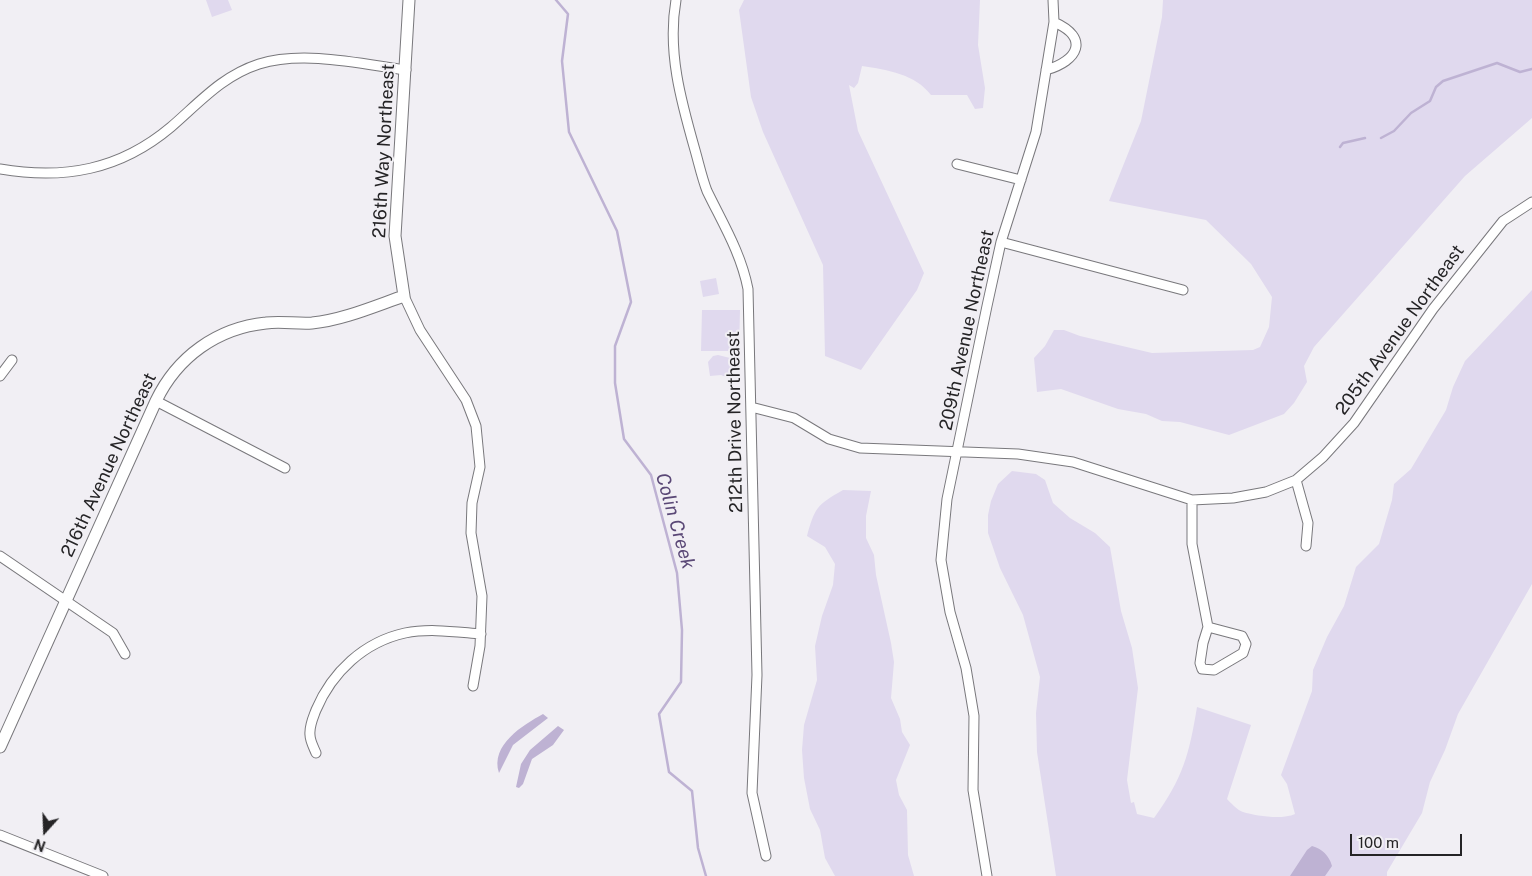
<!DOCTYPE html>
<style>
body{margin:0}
#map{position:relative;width:1532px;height:876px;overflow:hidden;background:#f1eff4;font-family:"Public Sans",sans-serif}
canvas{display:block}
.north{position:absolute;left:20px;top:806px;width:50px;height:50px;-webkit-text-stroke:4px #f1eff4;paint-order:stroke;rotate:200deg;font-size:14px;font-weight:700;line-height:20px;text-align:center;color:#252426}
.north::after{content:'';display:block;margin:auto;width:18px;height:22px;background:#252426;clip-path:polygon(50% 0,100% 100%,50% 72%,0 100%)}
.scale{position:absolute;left:1350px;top:834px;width:112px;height:22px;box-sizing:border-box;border:2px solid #252426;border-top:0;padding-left:6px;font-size:15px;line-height:18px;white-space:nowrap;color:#252426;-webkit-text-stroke:4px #f1eff4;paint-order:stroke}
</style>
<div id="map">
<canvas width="1532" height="876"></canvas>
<div class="north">N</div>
<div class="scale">100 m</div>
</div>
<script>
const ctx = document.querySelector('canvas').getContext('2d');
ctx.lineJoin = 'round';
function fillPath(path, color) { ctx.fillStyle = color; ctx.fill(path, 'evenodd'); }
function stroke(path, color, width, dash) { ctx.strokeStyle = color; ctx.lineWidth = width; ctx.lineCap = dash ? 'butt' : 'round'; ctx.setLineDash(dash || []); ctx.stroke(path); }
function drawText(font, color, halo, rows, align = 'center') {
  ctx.font = font + ' "Public Sans",sans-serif'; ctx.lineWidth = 4; ctx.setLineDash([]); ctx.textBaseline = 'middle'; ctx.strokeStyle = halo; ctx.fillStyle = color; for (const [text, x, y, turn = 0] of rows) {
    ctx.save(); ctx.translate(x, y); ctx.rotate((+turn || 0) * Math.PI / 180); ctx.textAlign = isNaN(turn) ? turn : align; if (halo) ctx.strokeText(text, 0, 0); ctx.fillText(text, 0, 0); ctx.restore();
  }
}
fillPath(new Path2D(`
 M 206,0 L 228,0 L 232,10 L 212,17 Z
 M 744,0 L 980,0 L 978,45 L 985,88 L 983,108 L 975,109 L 967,95 L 931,95 C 915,74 888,70 862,66 L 858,83 L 854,88 L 849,85 L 858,131 L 924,273 L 917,290 L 861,370 L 825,356 L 823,265 L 763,132 L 751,97 L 739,10 Z
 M 1163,0 L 1532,0 L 1532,118 L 1465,176 L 1314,347 L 1304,366 L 1307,382 L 1294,403 L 1284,414 L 1229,435 L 1180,422 L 1162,421 L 1146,414 L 1118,409 L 1061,389 L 1037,392 L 1034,358 L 1045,346 L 1054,330 L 1064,330 L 1080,336 L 1152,353 L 1253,350 L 1260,347 L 1269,327 L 1272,297 L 1251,264 L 1206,220 L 1109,201 L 1141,121 L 1162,17 Z
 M 716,278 L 719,294 L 703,297 L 700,281 Z
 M 1532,290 L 1532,584 L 1458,714 L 1445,750 L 1430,782 L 1422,813 L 1387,872 L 1387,876 L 1056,876 L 1037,752 L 1036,713 L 1040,677 L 1023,615 L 1000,568 L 988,533 L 988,515 L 991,501 L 998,484 L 1012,471 L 1036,474 L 1045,480 L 1053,503 L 1070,518 L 1095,533 L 1110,547 L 1121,611 L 1132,648 L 1138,688 L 1127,780 L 1131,803 L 1134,802 L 1137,814 L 1154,818 C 1183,778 1189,755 1197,707 L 1251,725 L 1227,799 C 1231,803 1237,810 1243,812 C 1256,816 1282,820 1295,814 L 1287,784 L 1281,775 L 1312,691 L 1313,670 L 1327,637 L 1344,606 L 1356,567 L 1379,544 L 1392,500 L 1394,484 L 1411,469 L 1446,410 L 1453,387 L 1465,361 Z
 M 702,310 L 740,310 L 739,351 L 701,351 Z
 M 718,355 L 730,358 L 735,365 L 728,378 L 721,375 L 710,376 L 708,362 L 713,356 Z
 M 843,490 L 871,491 L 866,516 L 866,538 L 874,555 L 876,575 L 891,643 L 894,662 L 891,698 L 900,719 L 902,732 L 910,745 L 896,780 L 899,795 L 907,810 L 908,855 L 914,876 L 835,876 L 825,858 L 820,830 L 810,809 L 804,778 L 802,750 L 804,725 L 817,680 L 815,646 L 822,616 L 833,585 L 835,564 L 825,547 L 807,536 C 815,507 817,505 843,490 Z`), '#e0d9ee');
fillPath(new Path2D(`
 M 543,714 L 548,718 L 513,745 L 499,773 C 490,745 523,725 543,714 Z
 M 558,726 L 564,730 L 553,745 L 532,759 L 523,784 L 519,788 L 516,787 L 521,764 L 530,750 Z
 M 1312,846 C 1322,849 1329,855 1332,866 L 1325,876 L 1290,876 L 1307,850 Z`), '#beb2d3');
stroke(new Path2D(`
 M 556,0 L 568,14 L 562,61 L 569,132 L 617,231 L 631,302 L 615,346 L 615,383 L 624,439 L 651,475 L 677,573 L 682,630 L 681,682 L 659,714 L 669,772 L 692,791 L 698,848 L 706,876
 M 1381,138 L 1394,131 L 1411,113 L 1430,101 L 1436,87 L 1443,81 L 1497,63 L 1520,72 L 1532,69
 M 1340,147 L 1343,143 L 1365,138`), '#beb2d3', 2.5);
const minor = new Path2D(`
 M 676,0 C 667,51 681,101 695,150 C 699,164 702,178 707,191 C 723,224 741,253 748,289 L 757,675 L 752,793 L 766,856
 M 1046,70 C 1078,61 1090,38 1054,22
 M 957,164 L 1021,180
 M 0,169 C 64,180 120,170 171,127 C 200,102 222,76 259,64 C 303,50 362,64 406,70
 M 1001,242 L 1183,290
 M 404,296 L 420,330 L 466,400 L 476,426 L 480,467 L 472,503 L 471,533 L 482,596 L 480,646 L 473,686
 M 0,376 L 12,360
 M 156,401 L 285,468
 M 751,407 L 794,418 L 829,439 L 860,448 L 1018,454 L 1073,462 L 1192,500 L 1233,498 L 1266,492 L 1296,480 L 1323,457 L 1354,423 L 1433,309 L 1503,221 L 1532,202
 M 1296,480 L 1308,523 L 1306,546
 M 1192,500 L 1192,544 L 1208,627 L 1203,643 L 1200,663 L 1202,669 L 1214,670 L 1243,653 L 1246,644 L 1242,636 L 1208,627
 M 0,556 L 113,633 L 125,654
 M 316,753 C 314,748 310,741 310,735 C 309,726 313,718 316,710 C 332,672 364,642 405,633 C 430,628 456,632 481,634
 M 0,835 L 103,876
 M 987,876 L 973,790 L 974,716 L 966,668 L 950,612 L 941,560 L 947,499 L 987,306 L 1001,242 L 1036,132 L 1054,22 L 1053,0`);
const tertiary = new Path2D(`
 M 0,747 L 156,401 C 177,357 217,328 266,323 C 281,321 297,324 312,323 C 343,320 375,306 404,296 L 395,236 L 409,0`);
stroke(minor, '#79787c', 11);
stroke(tertiary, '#79787c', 13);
stroke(minor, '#fff', 9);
stroke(tertiary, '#fff', 11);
drawText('18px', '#252426', '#f1eff4', [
 ["216th Way Northeast",384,151,-87],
 ["209th Avenue Northeast",967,330,-78],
 ["205th Avenue Northeast",1400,330,-54],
 ["212th Drive Northeast",735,422,-91],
 ["216th Avenue Northeast",109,465,-65]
]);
drawText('italic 19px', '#5a4876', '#f1eff4', [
 ["Colin Creek",675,521,74]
]);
</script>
